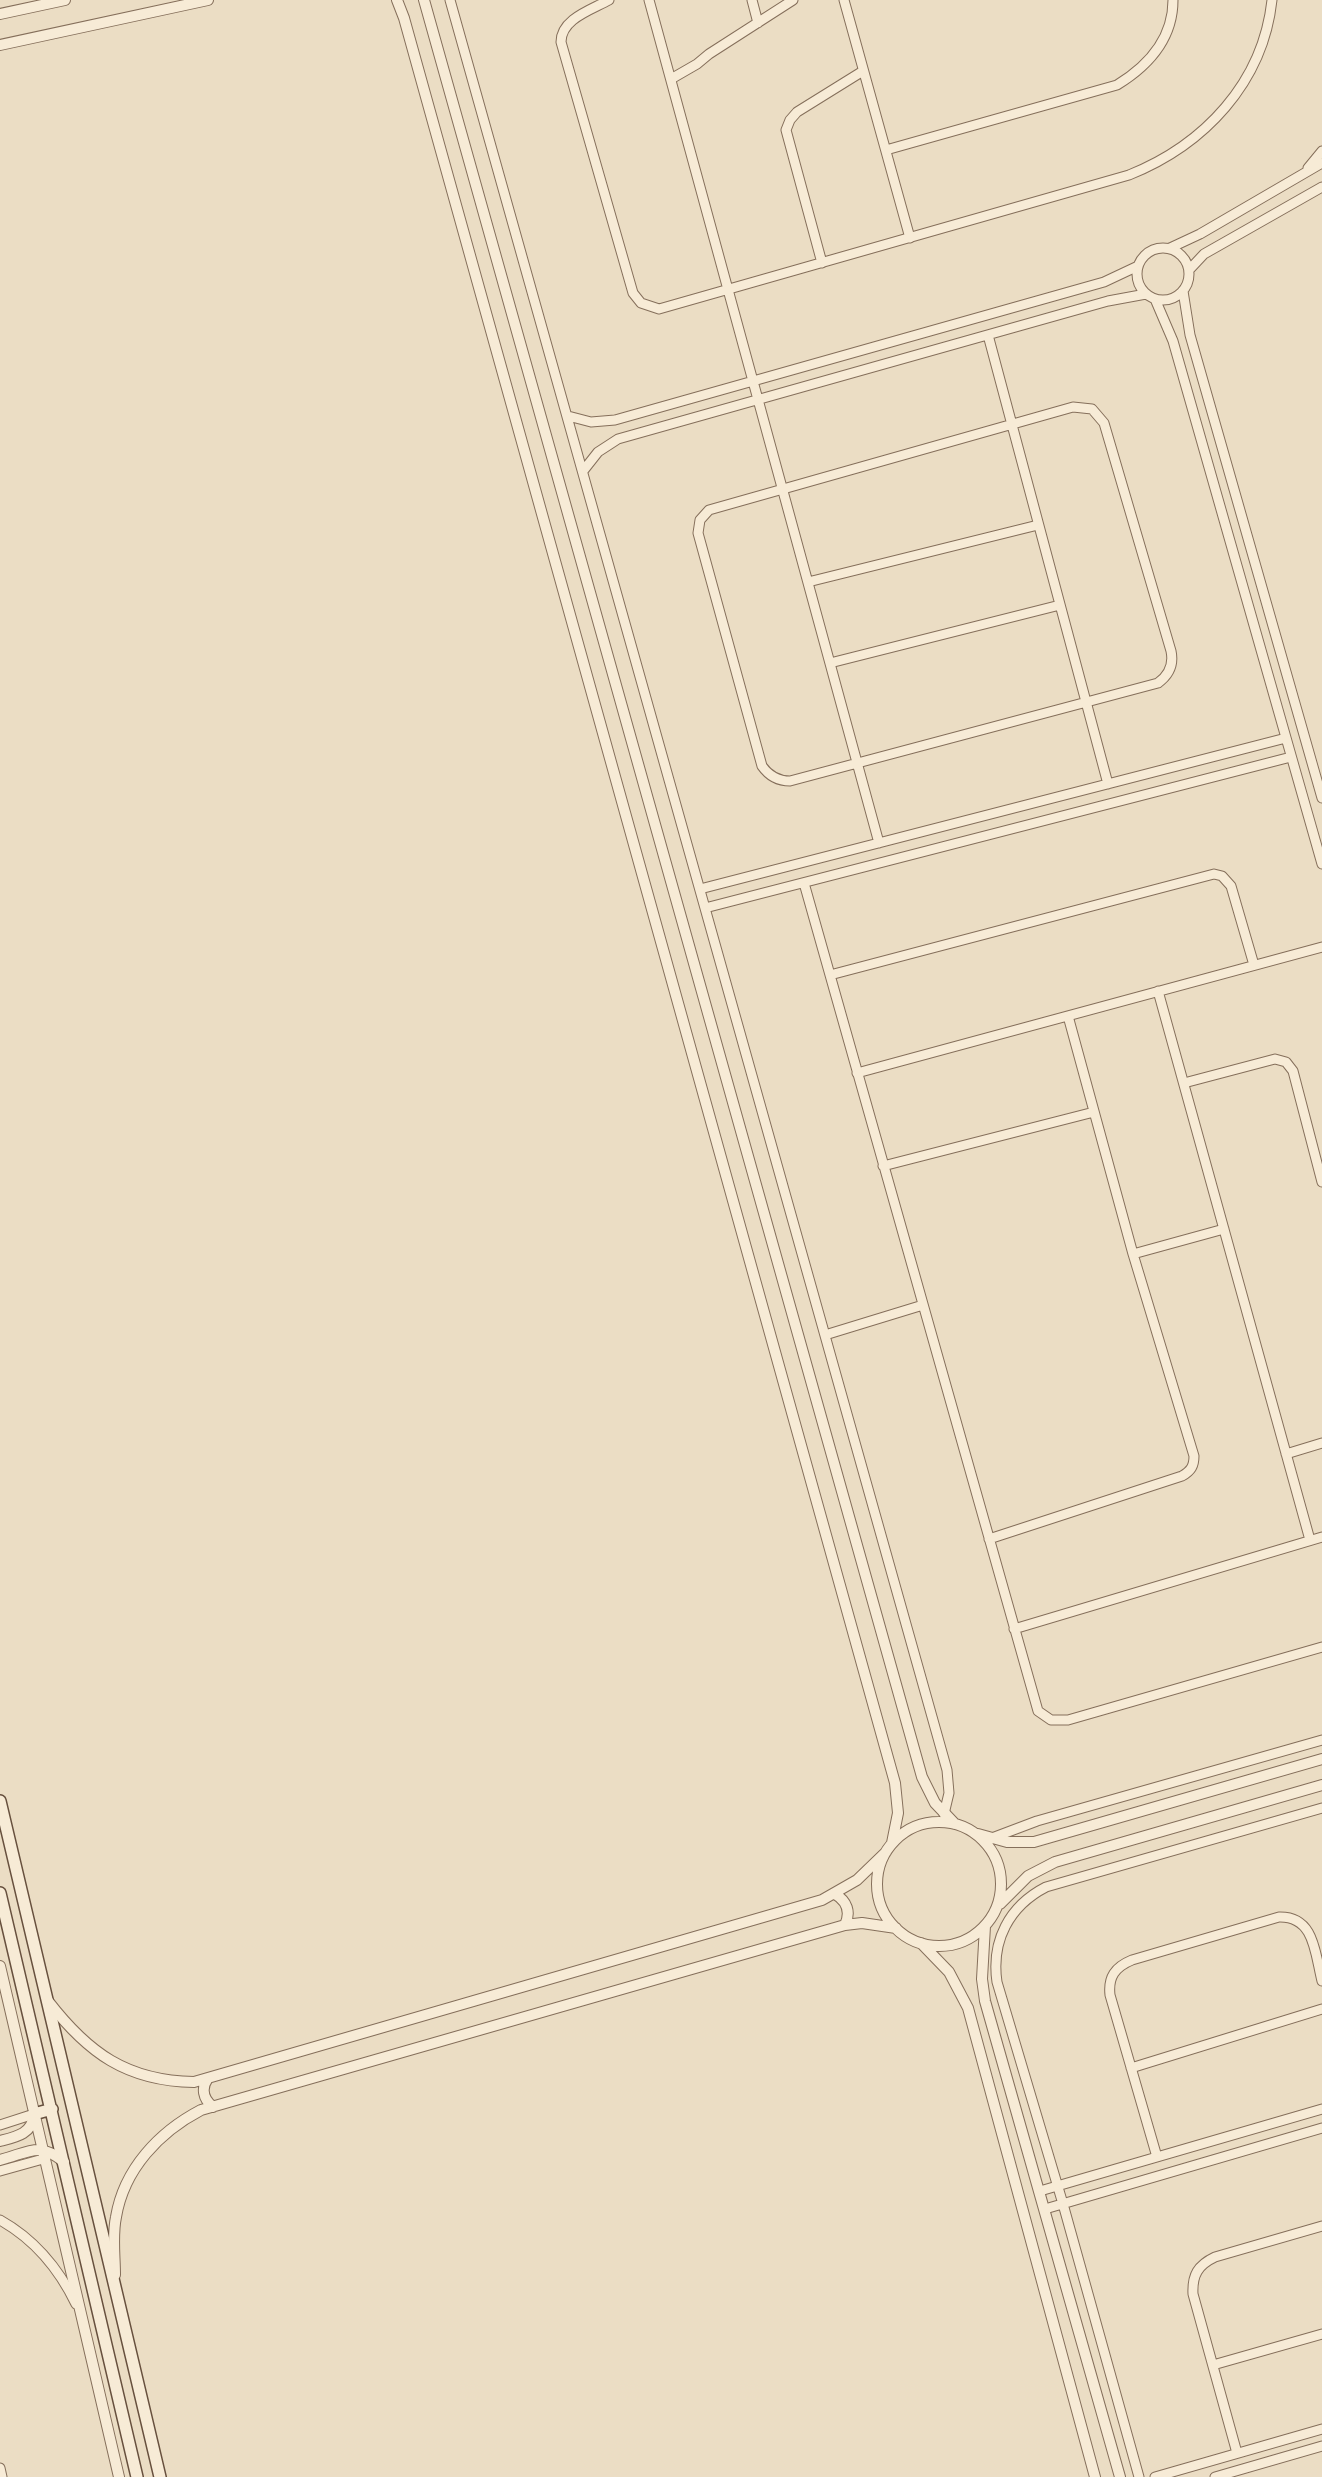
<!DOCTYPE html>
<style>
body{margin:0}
canvas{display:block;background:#ebddc4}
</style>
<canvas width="1322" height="2477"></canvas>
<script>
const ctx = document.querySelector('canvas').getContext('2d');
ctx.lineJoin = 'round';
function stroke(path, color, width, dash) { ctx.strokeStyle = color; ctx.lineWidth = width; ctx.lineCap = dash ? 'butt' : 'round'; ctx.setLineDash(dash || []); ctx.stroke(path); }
const minor = new Path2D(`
 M 450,0 L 947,1770 L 949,1793 L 944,1814
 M 609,0 C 591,10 561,19 561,42 L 633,293 L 641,303 L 659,309 L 1129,175 C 1204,145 1263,83 1272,0
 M 649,0 L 879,843
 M 752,0 L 758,23
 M 844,0 L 910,238
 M 671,79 L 697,64 L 709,54 L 793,0
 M 886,150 L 1117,85 C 1148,66 1173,39 1173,0
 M 1308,168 L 1322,151
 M1137 274a26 26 0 1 1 52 0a26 26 0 1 1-52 0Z
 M 1170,248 L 1200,234 L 1322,163
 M 822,263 L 786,130 L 790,120 L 797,112 L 863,71
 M 1189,270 L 1204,254 L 1322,187
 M 1183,291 L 1190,335 L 1322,798
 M 1155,299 L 1173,341 L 1322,864
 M 988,335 L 1108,784
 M 1073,407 L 1092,409 L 1104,423 L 1171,651 C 1174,665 1169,675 1158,683 L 790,781 C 778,781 769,776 762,766 L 698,533 L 700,520 L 709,510 L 716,508 Z
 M 568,416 L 591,422 L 615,420 L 1104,282 L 1138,266
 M 583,471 L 598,452 L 618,439 L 1108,301 L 1146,294
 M 808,582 L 1038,525
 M 830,663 L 1060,605
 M 804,883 L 1038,1711 L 1051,1720 L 1068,1720 L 1322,1647
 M 700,889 L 1286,738
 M 705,908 L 1291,757
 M 830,975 L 1214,874 L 1222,876 L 1231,886 L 1254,965
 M 1158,991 L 1310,1540
 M 857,1073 L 1322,947
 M 1184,1083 L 1275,1059 L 1286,1062 L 1293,1071 L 1322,1182
 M 883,1166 L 1094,1112
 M 1133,1254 L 1224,1229
 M 825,1335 L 923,1305
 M 1286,1454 L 1322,1443
 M 989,1539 L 1182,1476 C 1191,1471 1194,1466 1194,1456 L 1133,1254 L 1068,1016
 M 1014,1629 L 1322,1537
 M 992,1838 L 1037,1821 L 1322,1740
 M 1131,2068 L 1322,2009
 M 0,2125 L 34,2114
 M 1157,2157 L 1110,1995 C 1108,1977 1115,1967 1132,1960 L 1279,1917 C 1315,1916 1315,1954 1322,1981
 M 0,2171 L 43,2159
 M 1040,2191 L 1322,2109
 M 1045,2209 L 1322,2128
 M 0,2220 C 34,2239 59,2269 76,2304
 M 1213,2365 L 1322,2334
 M 1237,2453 L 1193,2294 C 1192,2275 1198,2265 1215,2257 L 1322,2226
 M 0,2468 L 2,2477
 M 1139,2477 L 1063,2204 L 997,1982 C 991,1941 1009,1906 1046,1887 L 1322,1808
 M 1155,2477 L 1322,2429
 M 1215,2477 L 1322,2446`);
const tertiary = new Path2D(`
 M 397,0 L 404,18 L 895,1783 L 898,1813 L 892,1843
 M 424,0 L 922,1777 L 935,1803 L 955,1824
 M 0,14 L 65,0
 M 0,45 L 208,0
 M877 1884a62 62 0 1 1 124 0a62 62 0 1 1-124 0Z
 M 978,1834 L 1007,1842 L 1034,1842 L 1322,1759
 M 835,1894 C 847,1901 851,1912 845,1925
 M 1000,1904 L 1028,1876 L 1055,1862 L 1322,1785
 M 985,1926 L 982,1979 L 985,2001 L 1120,2477
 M 921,1943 L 949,1972 L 968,2008 L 1095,2477
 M 0,1966 L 119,2477
 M 48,2001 C 88,2053 127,2081 194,2082 L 822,1900 L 857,1880 L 886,1852
 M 208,2078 C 201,2088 203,2099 213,2107
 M 0,2141 C 16,2137 32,2134 34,2115
 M 0,2160 C 30,2152 39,2141 64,2162
 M 115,2275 C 115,2256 112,2236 116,2217 C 124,2169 159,2132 201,2110 L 845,1925 L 862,1923 L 896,1928`);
const secondary = new Path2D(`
 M 0,1801 L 160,2477
 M 0,1893 L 137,2477
 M 34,2114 L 52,2109`);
stroke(minor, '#856f5b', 11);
stroke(tertiary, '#856f5b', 12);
stroke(secondary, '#67503e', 14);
stroke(minor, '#f7ebd6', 9);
stroke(tertiary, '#f7ebd6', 10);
stroke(secondary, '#f7ebd6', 11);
</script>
